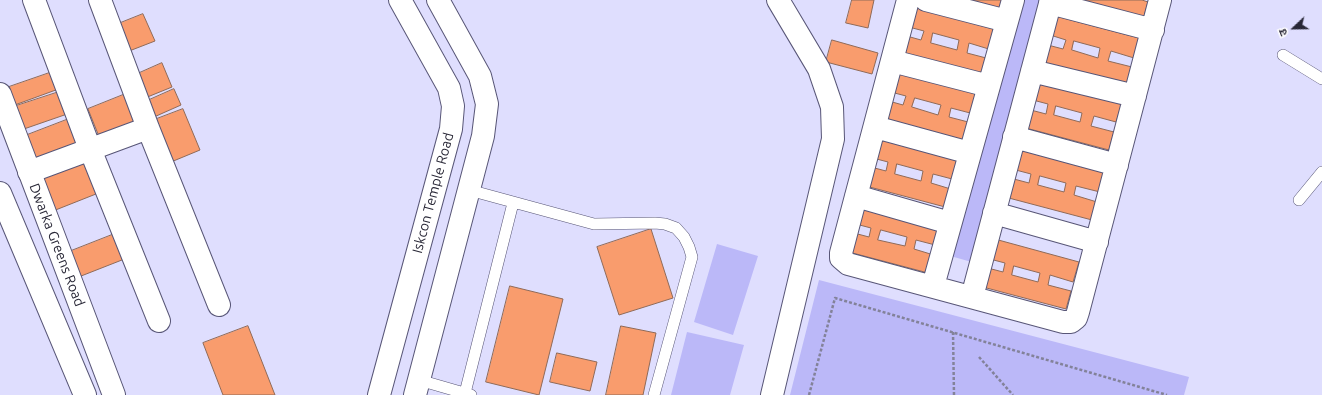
<!DOCTYPE html>
<meta charset="utf-8">
<style>
body{margin:0}
#map{position:relative;width:1322px;height:395px;overflow:hidden;background:#dfdefe;font-family:Ubuntu,"Noto Sans Devanagari",sans-serif}
canvas{display:block}
.north{position:absolute;left:1274px;top:8px;width:40px;height:40px;-webkit-text-stroke:3px #fff;paint-order:stroke;rotate:248deg;font-size:11px;font-weight:700;line-height:16px;text-align:center;color:#282736}
.north::after{content:'';display:block;margin:auto;width:14px;height:18px;background:#282736;clip-path:polygon(50% 0,100% 100%,50% 72%,0 100%)}
</style>
<div id="map">
<canvas width="1322" height="395"></canvas>
<div class="north">उ</div>
</div>
<script>
const ctx = document.querySelector('canvas').getContext('2d');
ctx.lineJoin = 'round';
function fillPath(path, color) { ctx.fillStyle = color; ctx.fill(path, 'evenodd'); }
function stroke(path, color, width, dash) { ctx.strokeStyle = color; ctx.lineWidth = width; ctx.lineCap = dash ? 'butt' : 'round'; ctx.setLineDash(dash || []); ctx.stroke(path); }
function drawText(font, color, halo, rows, align = 'center') {
  ctx.font = font + ' Ubuntu,sans-serif'; ctx.lineWidth = 3.5; ctx.setLineDash([]); ctx.textBaseline = 'middle'; ctx.strokeStyle = halo; ctx.fillStyle = color; for (const [text, x, y, turn = 0] of rows) {
    ctx.save(); ctx.translate(x, y); ctx.rotate((+turn || 0) * Math.PI / 180); ctx.textAlign = isNaN(turn) ? turn : align; if (halo) ctx.strokeText(text, 0, 0); ctx.fillText(text, 0, 0); ctx.restore();
  }
}
fillPath(new Path2D(`
 M 1017,0 L 1048,0 L 975,263 L 947,255 Z
 M 717,244 L 758,256 L 733,335 L 694,322 Z
 M 819,280 L 1189,377 L 1184,395 L 790,395 Z
 M 687,332 L 744,345 L 730,395 L 671,395 Z`), '#bbb8f8');
const building = new Path2D(`
 M 852,0 L 874,0 L 868,28 L 846,23 Z
 M 964,0 L 1004,0 L 1001,10 Z
 M 1069,0 L 1142,0 L 1148,2 L 1143,20 Z
 M 910,6 L 997,30 L 992,50 L 969,43 L 967,53 L 990,59 L 985,77 L 897,54 L 903,35 L 921,40 L 924,31 L 905,26 ZM 933,33 L 959,40 L 957,50 L 931,43 Z
 M 143,14 L 155,41 L 124,53 L 113,26 Z
 M 1052,15 L 1139,38 L 1134,58 L 1111,51 L 1108,61 L 1132,67 L 1127,85 L 1040,62 L 1044,44 L 1063,49 L 1066,40 L 1047,34 ZM 1074,41 L 1100,48 L 1098,58 L 1072,50 Z
 M 832,40 L 878,53 L 872,74 L 826,62 Z
 M 162,63 L 172,87 L 145,98 L 135,75 Z
 M 58,70 L 64,87 L 12,106 L 6,88 Z
 M 892,71 L 979,94 L 974,114 L 951,108 L 949,117 L 972,123 L 967,142 L 880,118 L 885,100 L 903,105 L 906,96 L 887,91 ZM 915,98 L 941,105 L 938,115 L 912,107 Z
 M 1034,79 L 1122,103 L 1116,122 L 1094,116 L 1091,126 L 1114,132 L 1109,150 L 1022,127 L 1027,109 L 1046,114 L 1048,104 L 1029,99 ZM 1056,106 L 1082,113 L 1080,122 L 1054,115 Z
 M 174,89 L 181,105 L 154,117 L 147,101 Z
 M 65,90 L 73,112 L 21,130 L 13,107 Z
 M 133,91 L 145,121 L 100,139 L 88,109 Z
 M 183,109 L 200,150 L 171,162 L 154,120 Z
 M 74,117 L 84,143 L 31,162 L 22,137 Z
 M 874,137 L 962,161 L 956,180 L 933,174 L 931,183 L 954,190 L 949,208 L 862,185 L 867,166 L 886,171 L 888,162 L 869,157 ZM 897,164 L 923,171 L 921,181 L 895,174 Z
 M 1017,149 L 1105,173 L 1100,192 L 1076,186 L 1074,195 L 1097,202 L 1092,220 L 1005,197 L 1010,178 L 1029,183 L 1031,174 L 1012,169 ZM 1040,176 L 1066,183 L 1064,192 L 1038,185 Z
 M 89,161 L 101,192 L 53,211 L 40,180 Z
 M 857,203 L 944,227 L 939,246 L 916,240 L 914,249 L 937,256 L 932,274 L 845,251 L 850,232 L 869,237 L 871,228 L 852,223 ZM 881,230 L 907,237 L 905,246 L 878,240 Z
 M 651,229 L 673,298 L 619,315 L 597,247 Z
 M 117,233 L 127,258 L 76,278 L 66,253 Z
 M 991,238 L 1079,262 L 1073,282 L 1050,275 L 1048,285 L 1071,291 L 1066,309 L 979,286 L 984,267 L 1003,272 L 1005,263 L 986,258 ZM 1014,266 L 1040,273 L 1038,282 L 1012,275 Z
 M 510,286 L 563,299 L 539,395 L 486,382 Z
 M 248,326 L 275,395 L 223,395 L 203,343 Z
 M 621,326 L 656,333 L 643,395 L 606,395 Z
 M 557,353 L 597,362 L 590,391 L 550,382 Z`);
fillPath(building, '#f99c6d');
stroke(building, '#8f6a58', 1);
const lane = new Path2D(`
 M 1283,55 L 1322,79
 M 469,190 L 594,224 L 655,223 L 665,224 L 676,228 L 684,237 L 689,247 L 692,257 L 654,395
 M 1299,200 L 1322,172
 M 419,380 L 471,395
 M 465,393 L 513,203`);
const street = new Path2D(`
 M 34,0 L 90,149 L 159,321
 M 100,0 L 148,128 L 219,305
 M 908,0 L 841,253 L 841,258 L 848,264 L 1063,322 L 1071,322 L 1076,318 L 1078,312 L 1160,0
 M 926,0 L 1007,21
 M 1050,3 L 1153,30
 M 892,61 L 989,86
 M 1032,71 L 1135,96
 M 875,127 L 970,153
 M 1014,137 L 1117,165
 M 29,172 L 148,128
 M 0,193 L 85,395
 M 856,196 L 950,223
 M 994,213 L 1097,242
 M 933,286 L 1013,0
 M 972,297 L 1051,0
 M 379,395 L 451,129 L 453,106 L 449,88 L 400,0
 M 415,395 L 483,136 L 487,104 L 480,76 L 438,0
 M 772,395 L 833,139 L 832,107 L 819,69 L 778,0`);
const secondary = new Path2D(`
 M 0,94 L 114,395`);
stroke(lane, '#585677', 12);
stroke(street, '#585677', 24);
stroke(secondary, '#585677', 24);
stroke(new Path2D(`
 M 953,332 L 954,395
 M 979,357 L 1013,395
 M 809,395 L 835,298 L 1167,395`), '#838299', 2.5, [3, 2]);
stroke(lane, '#fff', 11);
stroke(street, '#fff', 22);
stroke(secondary, '#fff', 22);
drawText('14px', '#282736', '#fff', [
 ["Iskcon Temple Road",433,193,-75],
 ["Dwarka Greens Road",57,245,69]
]);
</script>
